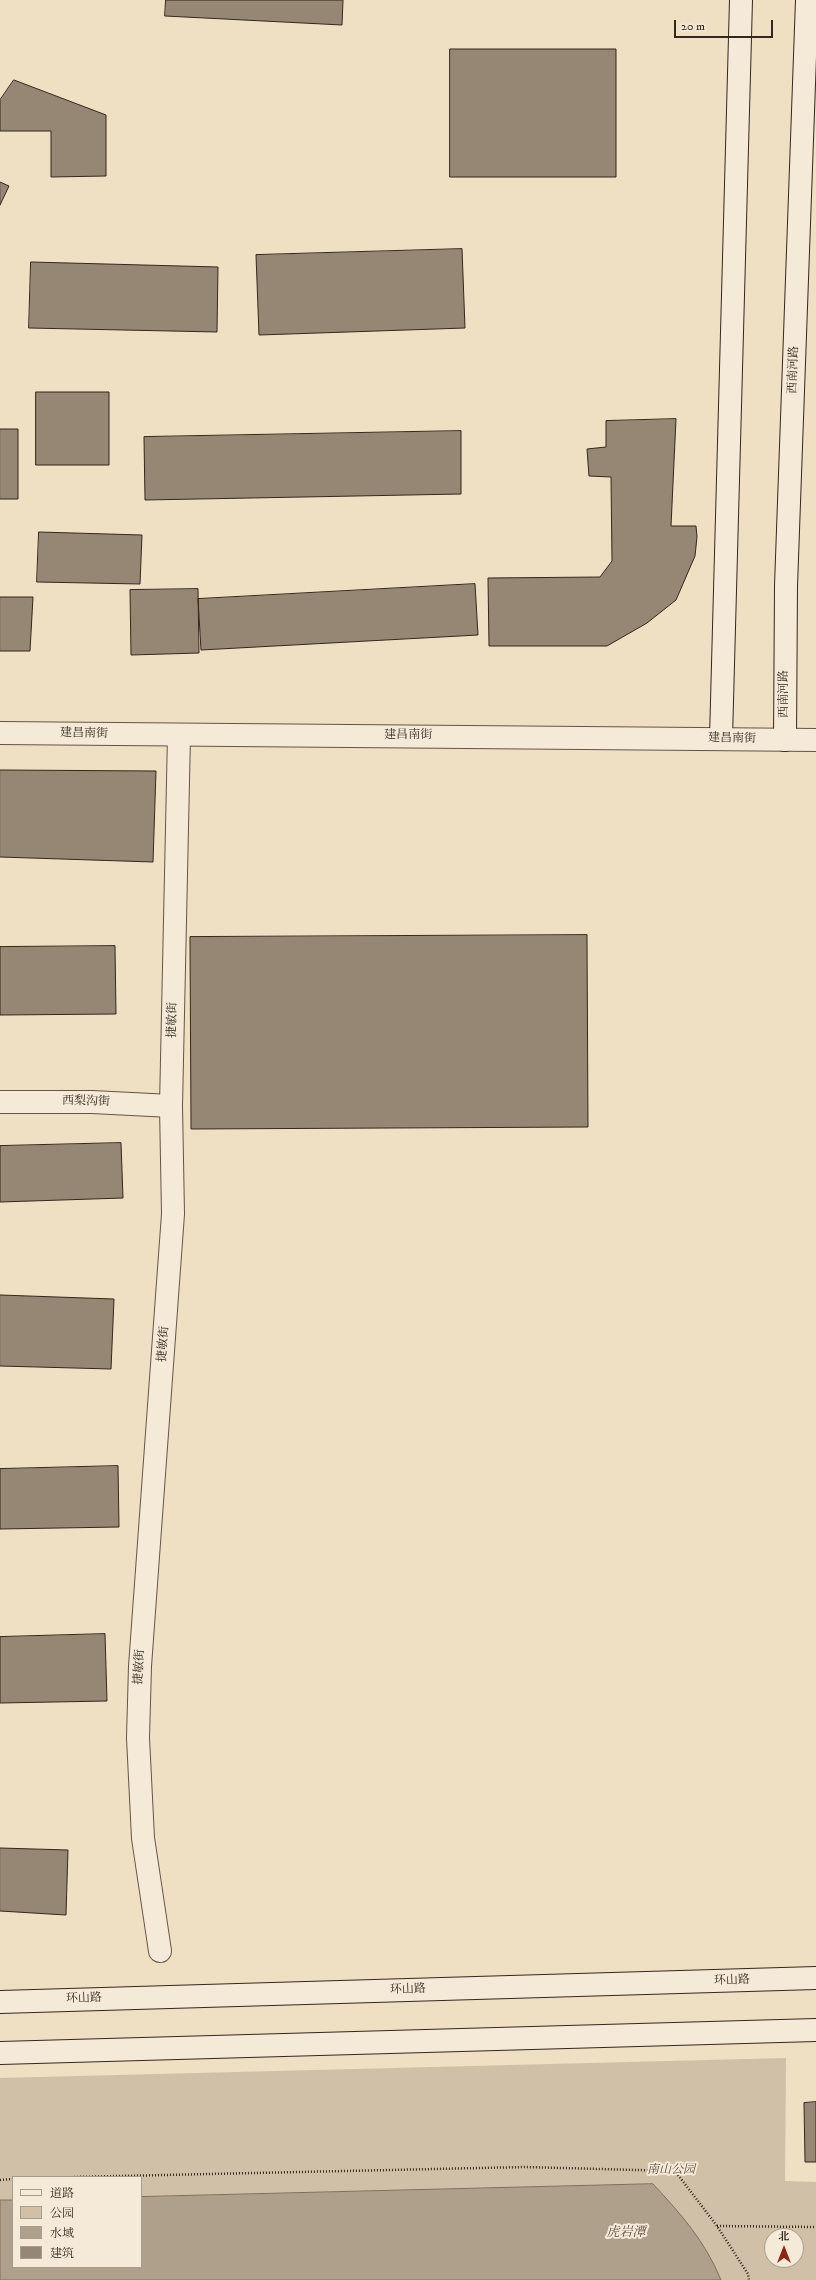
<!DOCTYPE html>
<meta charset="utf-8">
<style>
body{margin:0}
#map{position:relative;width:816px;height:2280px;overflow:hidden;background:#efdfc3;font-family:"IM FELL DW Pica","Noto Serif SC",serif}
canvas{display:block}
.legend{position:absolute;left:12px;top:2176px;width:130px;height:92px;box-sizing:border-box;background:#f5ead8;border:1px solid #a89c8d;margin:0;padding:5px 7px;list-style:none;font-size:12px;color:#34271d}
.legend li{display:flex;align-items:center;gap:8px;height:20px}
.legend b{width:20px;border:1px solid #a89c8d}
.north{position:absolute;left:764px;top:2228px;width:40px;height:40px;box-sizing:border-box;background:#f5ead8;border:1px solid #a89c8d;border-radius:50%;rotate:0deg;font-size:11px;font-weight:700;line-height:16px;text-align:center;color:#34271d}
.north::after{content:'';display:block;margin:auto;width:14px;height:18px;background:#8f2418;clip-path:polygon(50% 0,100% 100%,50% 72%,0 100%)}
.scale{position:absolute;left:674px;top:20px;width:99px;height:18px;box-sizing:border-box;border:2px solid #34271d;border-top:0;padding-left:5px;font-size:12px;line-height:14px;white-space:nowrap;color:#34271d;-webkit-text-stroke:3px #f5ead8;paint-order:stroke}
</style>
<div id="map">
<canvas width="816" height="2280"></canvas>
<ul class="legend">
<li><b style="height:5px;background:#f5ead8"></b>道路</li>
<li><b style="height:11px;background:#cfc0a7"></b>公园</li>
<li><b style="height:11px;background:#afa08b"></b>水域</li>
<li><b style="height:11px;background:#958773"></b>建筑</li>
</ul>
<div class="north">北</div>
<div class="scale">20 m</div>
</div>
<script>
const ctx = document.querySelector('canvas').getContext('2d');
ctx.lineJoin = 'round';
function fillPath(path, color) { ctx.fillStyle = color; ctx.fill(path, 'evenodd'); }
function stroke(path, color, width, dash) { ctx.strokeStyle = color; ctx.lineWidth = width; ctx.lineCap = dash ? 'butt' : 'round'; ctx.setLineDash(dash || []); ctx.stroke(path); }
function drawText(font, color, halo, rows, align = 'center') {
  ctx.font = font + ' "IM FELL DW Pica","Noto Serif SC",serif'; ctx.lineWidth = 4; ctx.setLineDash([]); ctx.textBaseline = 'middle'; ctx.strokeStyle = halo; ctx.fillStyle = color; for (const [text, x, y, turn = 0] of rows) {
    ctx.save(); ctx.translate(x, y); ctx.rotate((+turn || 0) * Math.PI / 180); ctx.textAlign = isNaN(turn) ? turn : align; if (halo) ctx.strokeText(text, 0, 0); ctx.fillText(text, 0, 0); ctx.restore();
  }
}
fillPath(new Path2D(`
 M 786,2058 L 785,2181 L 816,2182 L 816,2280 L 0,2280 L 0,2078 ZM 13,2177 L 141,2177 L 141,2267 L 13,2267 ZM 772,2236 L 796,2236 L 796,2260 L 772,2260 Z`), '#cfc0a7');
const water = new Path2D(`
 M 653,2184 C 681,2214 705,2241 721,2280 L 0,2280 L 0,2200 L 13,2200 L 13,2267 L 141,2267 L 141,2197 Z`);
fillPath(water, '#afa08b');
stroke(water, '#7e705f', 1);
const building = new Path2D(`
 M 166,0 L 343,0 L 342,25 L 165,16 Z
 M 450,49 L 616,49 L 616,177 L 450,177 Z
 M 14,80 L 106,115 L 106,176 L 51,177 L 51,131 L 0,131 L 0,100 Z
 M 0,182 L 9,186 L 0,205 Z
 M 462,249 L 465,328 L 259,335 L 256,255 Z
 M 31,262 L 218,267 L 217,332 L 29,328 Z
 M 36,392 L 109,392 L 109,465 L 36,465 Z
 M 676,419 L 671,526 L 696,526 L 697,537 L 695,556 L 676,600 L 647,623 L 607,646 L 489,646 L 488,578 L 600,577 L 612,561 L 611,477 L 589,476 L 587,449 L 606,447 L 606,421 Z
 M 0,429 L 18,429 L 18,499 L 0,499 Z
 M 461,431 L 461,494 L 145,500 L 144,437 Z
 M 39,532 L 142,535 L 140,584 L 37,582 Z
 M 475,584 L 478,635 L 201,650 L 198,599 Z
 M 198,589 L 199,653 L 131,655 L 130,590 Z
 M 0,597 L 33,597 L 30,651 L 0,651 Z
 M 0,770 L 156,771 L 153,862 L 0,857 Z
 M 587,935 L 588,1127 L 191,1129 L 190,937 Z
 M 115,946 L 116,1014 L 0,1015 L 0,947 Z
 M 121,1143 L 123,1198 L 0,1202 L 0,1146 Z
 M 0,1295 L 114,1299 L 111,1369 L 0,1366 Z
 M 118,1466 L 119,1527 L 0,1529 L 0,1469 Z
 M 105,1634 L 107,1701 L 0,1703 L 0,1637 Z
 M 0,1848 L 68,1850 L 66,1915 L 0,1911 Z
 M 816,2102 L 816,2162 L 805,2162 L 804,2103 Z`);
fillPath(building, '#958773');
stroke(building, '#34271d', 1);
const minor = new Path2D(`
 M 0,1102 L 92,1102 L 171,1106
 M 160,1951 L 143,1838 L 138,1738 L 140,1666 L 173,1214 L 171,1106 L 179,735`);
const tertiary = new Path2D(`
 M 0,733 L 816,740`);
const secondary = new Path2D(`
 M 721,738 L 741,0
 M 785,740 L 786,586 L 807,0
 M 0,2002 L 816,1978
 M 0,2053 L 816,2030`);
stroke(minor, '#635546', 24);
stroke(tertiary, '#635546', 24);
stroke(secondary, '#34271d', 24);
stroke(new Path2D(`
 M 74,2177 L 525,2167 L 675,2171 L 717,2226 L 748,2274 L 749,2280
 M 0,2180 L 13,2179
 M 717,2226 L 816,2227`), '#34271d', 2.5, [1, 2]);
stroke(minor, '#f5ead8', 22);
stroke(tertiary, '#f5ead8', 22);
stroke(secondary, '#f5ead8', 22);
drawText('12px', '#34271d', '#f5ead8', [
 ["西南河路",794,370,-88],
 ["西南河路",785,694,-90],
 ["建昌南街",84,734,1],
 ["建昌南街",408,736],
 ["建昌南街",732,739,1],
 ["捷敏街",173,1020,-89],
 ["西梨沟街",86,1102,1],
 ["捷敏街",164,1344,-86],
 ["捷敏街",140,1667,-87],
 ["环山路",732,1981,-2],
 ["环山路",408,1990,-2],
 ["环山路",84,1999,-2]
]);
drawText('italic 12px', '#5b4d40', '#f5ead8', [
 ["南山公园",671,2171]
]);
drawText('italic 13px', '#594b3e', '#f5ead8', [
 ["虎岩潭",626,2233]
]);
</script>
